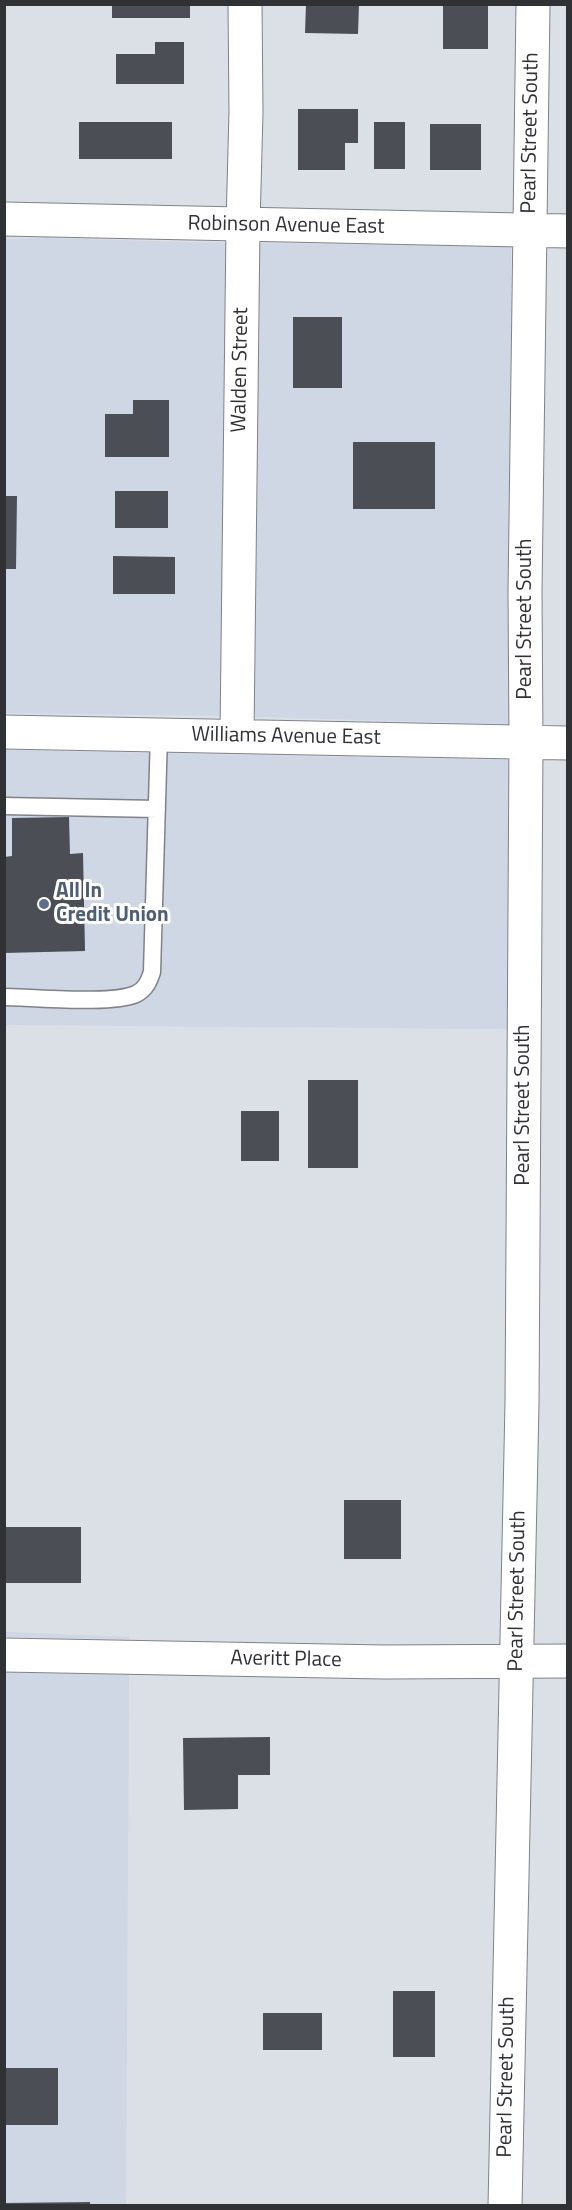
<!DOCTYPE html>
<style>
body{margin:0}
#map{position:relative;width:572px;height:2210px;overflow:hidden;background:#dbdfe6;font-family:"Titillium Web",sans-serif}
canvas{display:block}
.frame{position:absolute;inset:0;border:6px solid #303134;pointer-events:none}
</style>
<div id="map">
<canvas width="572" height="2210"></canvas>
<div class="frame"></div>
</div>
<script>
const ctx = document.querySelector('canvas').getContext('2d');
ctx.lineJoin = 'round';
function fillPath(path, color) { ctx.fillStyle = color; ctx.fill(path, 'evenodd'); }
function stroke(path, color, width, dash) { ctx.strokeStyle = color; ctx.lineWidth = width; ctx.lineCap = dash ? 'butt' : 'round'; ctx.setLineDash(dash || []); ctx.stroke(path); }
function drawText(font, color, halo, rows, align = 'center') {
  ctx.font = font + ' "Titillium Web",sans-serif'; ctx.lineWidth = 6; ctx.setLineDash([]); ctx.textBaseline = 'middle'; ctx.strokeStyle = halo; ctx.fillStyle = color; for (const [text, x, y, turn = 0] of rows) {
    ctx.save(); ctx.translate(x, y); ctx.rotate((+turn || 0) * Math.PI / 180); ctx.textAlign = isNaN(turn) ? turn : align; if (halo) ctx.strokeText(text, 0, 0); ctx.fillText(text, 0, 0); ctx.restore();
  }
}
fillPath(new Path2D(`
 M 45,238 L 227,243 L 222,716 L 5,713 L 4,239 Z
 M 258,243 L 511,247 L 509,724 L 253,717 Z
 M 5,750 L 509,760 L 509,1029 L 5,1025 Z
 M 5,1632 L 129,1637 L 129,1639 L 5,1637 Z
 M 5,1673 L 129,1675 L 126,2205 L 5,2206 Z`), '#cfd6e4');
fillPath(new Path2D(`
 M 306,4 L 359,4 L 358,34 L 305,33 Z
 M 443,4 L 488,4 L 488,49 L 443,49 Z
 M 112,5 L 190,5 L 190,18 L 112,18 Z
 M 155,42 L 184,42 L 184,84 L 116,84 L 116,54 L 155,54 Z
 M 298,109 L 358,109 L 358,143 L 345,143 L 345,170 L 298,170 Z
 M 79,122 L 172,122 L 172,159 L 79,159 Z
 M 374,122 L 405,122 L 405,169 L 374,169 Z
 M 430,124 L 481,124 L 481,170 L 430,170 Z
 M 293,317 L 342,317 L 342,388 L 293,388 Z
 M 133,400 L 169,400 L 169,457 L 105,457 L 105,414 L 133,414 Z
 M 353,442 L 435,442 L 435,509 L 353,509 Z
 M 115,491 L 168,491 L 168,528 L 115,528 Z
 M 4,496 L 17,496 L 16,569 L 4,569 Z
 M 113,556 L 175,557 L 175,594 L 113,594 Z
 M 69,817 L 70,854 L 83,853 L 85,951 L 4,953 L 4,857 L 12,856 L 12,818 Z
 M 308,1080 L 358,1080 L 358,1168 L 308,1168 Z
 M 241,1111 L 279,1111 L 279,1161 L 241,1161 Z
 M 344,1500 L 401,1500 L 401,1559 L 344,1559 Z
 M 5,1527 L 81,1527 L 81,1583 L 5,1583 Z
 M 270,1737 L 270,1775 L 238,1775 L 238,1809 L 184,1810 L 183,1738 Z
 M 393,1991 L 435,1991 L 435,2057 L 393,2057 Z
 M 263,2013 L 322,2013 L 322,2050 L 263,2050 Z
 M 4,2068 L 58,2068 L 58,2125 L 4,2125 Z
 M 90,2202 L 90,2206 L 4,2206 L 4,2203 Z`), '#4b4e54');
const service = new Path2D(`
 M 4,806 L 157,809
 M 4,997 C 35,997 111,1005 136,994 C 146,989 149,981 152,972 L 159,734`);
const minor = new Path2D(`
 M 4,219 L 568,231
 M 4,732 L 568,743
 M 237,735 L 243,225 L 246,112 L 245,4
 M 4,1655 L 384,1662 L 568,1661
 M 505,2206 L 522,1403 L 526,742 L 525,592 L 533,4`);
stroke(service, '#7f8289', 19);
stroke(minor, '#7f8289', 35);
stroke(service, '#fff', 16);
stroke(minor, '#fff', 33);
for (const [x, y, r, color] of [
 [44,904,6,"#5c6f8a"]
]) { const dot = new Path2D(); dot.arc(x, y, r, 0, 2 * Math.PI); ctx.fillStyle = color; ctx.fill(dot); stroke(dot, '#fff', 2); }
drawText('21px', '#303134', '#fff', [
 ["Pearl Street South",531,133,-89],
 ["Robinson Avenue East",286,226,1],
 ["Walden Street",241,370,-89],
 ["Pearl Street South",526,619,-90],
 ["Williams Avenue East",286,737,1],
 ["Pearl Street South",524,1105,-90],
 ["Pearl Street South",518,1591,-89],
 ["Averitt Place",286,1660,1],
 ["Pearl Street South",507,2077,-89]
]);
drawText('bold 21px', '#4e5e75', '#fff', [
 ["All In",56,892],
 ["Credit Union",56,916]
], 'left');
</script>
